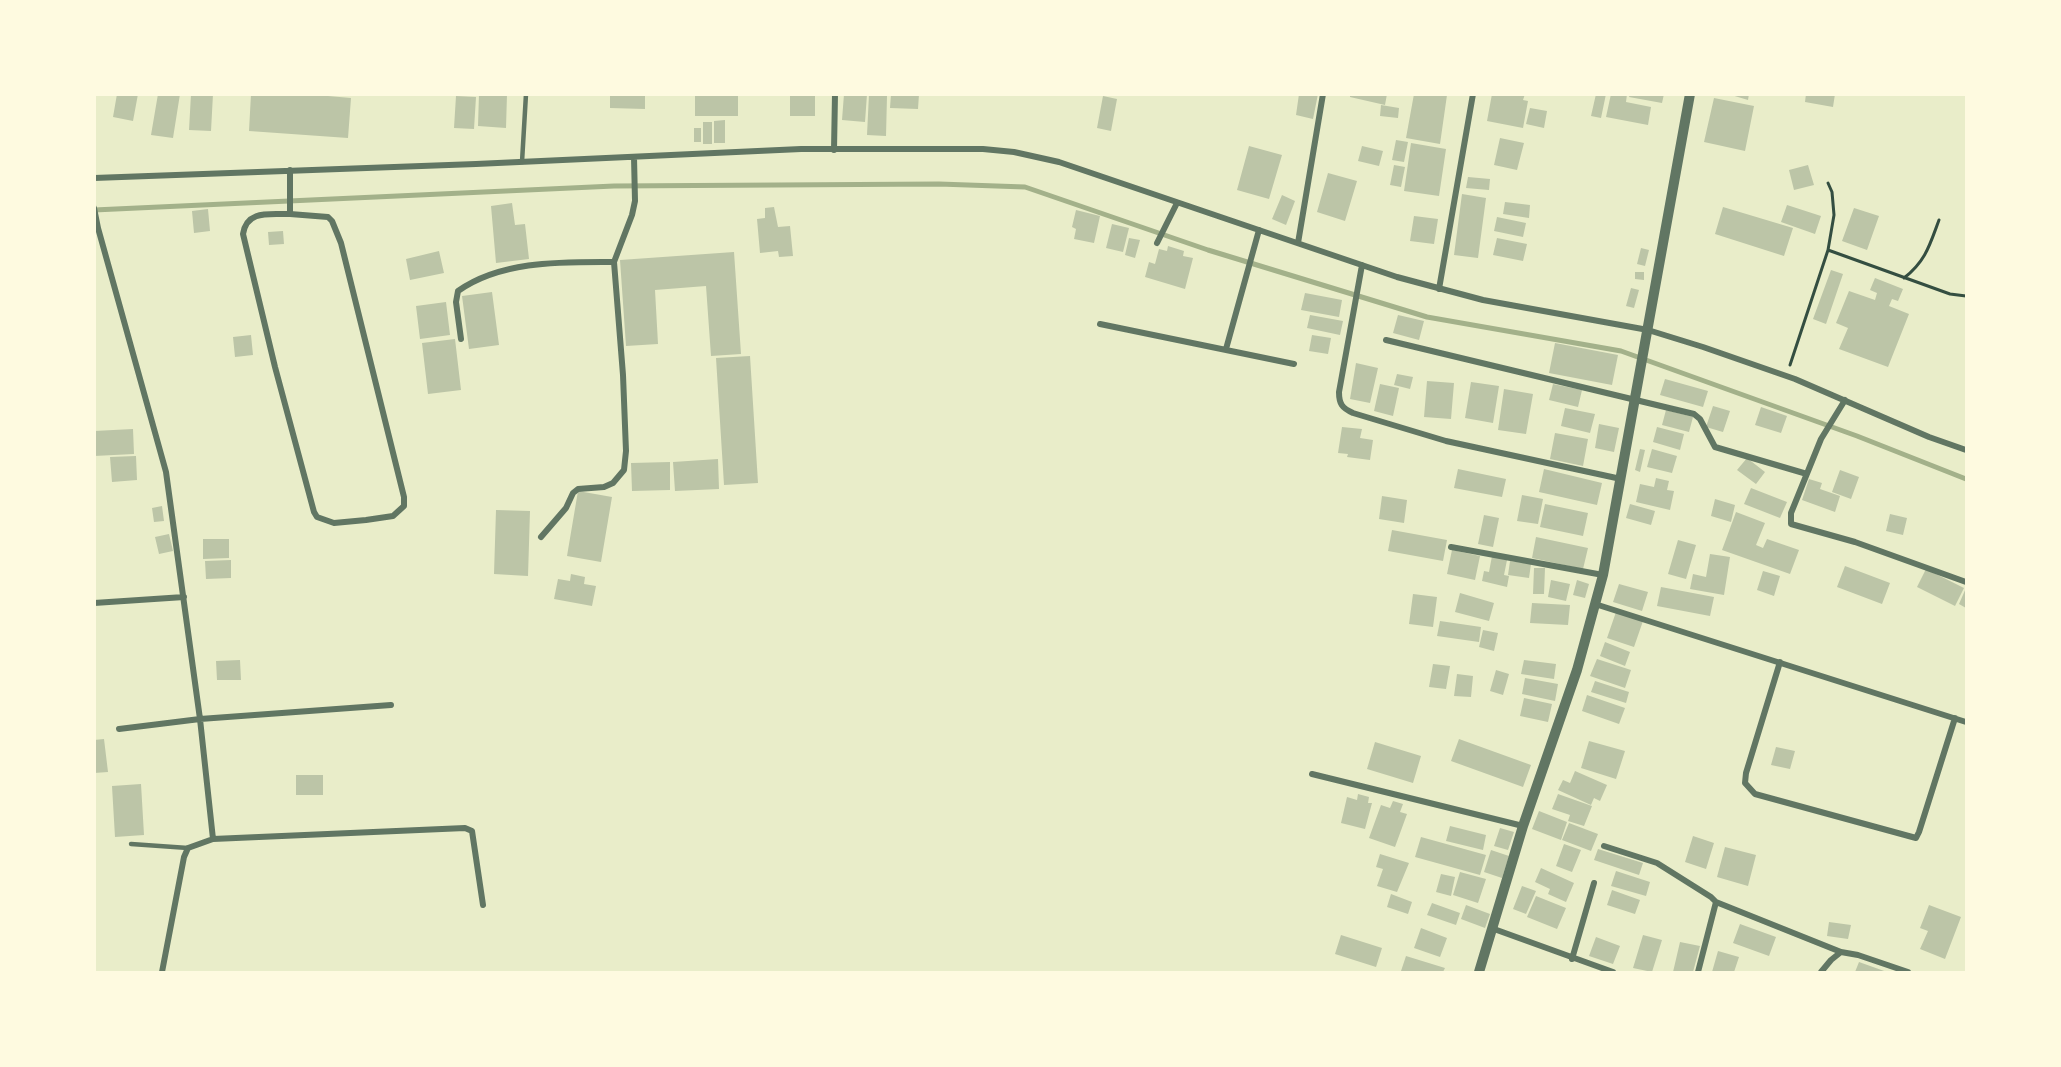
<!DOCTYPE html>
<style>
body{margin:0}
#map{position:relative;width:2061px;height:1067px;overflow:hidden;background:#e9edc9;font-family:Inter,sans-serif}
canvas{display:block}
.frame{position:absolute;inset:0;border:96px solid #fefae0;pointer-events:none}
</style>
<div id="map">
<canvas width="2061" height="1067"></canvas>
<div class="frame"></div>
</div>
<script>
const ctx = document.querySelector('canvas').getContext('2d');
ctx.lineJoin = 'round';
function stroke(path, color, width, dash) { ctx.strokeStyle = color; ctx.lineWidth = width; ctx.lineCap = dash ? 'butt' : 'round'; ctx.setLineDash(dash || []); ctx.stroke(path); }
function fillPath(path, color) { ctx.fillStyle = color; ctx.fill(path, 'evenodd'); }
stroke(new Path2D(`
 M 94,210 L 614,186 L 939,184 L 1025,187 L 1208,250 L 1427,317 L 1621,351 L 1857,436 L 1966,479`), '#a3b18a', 5);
fillPath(new Path2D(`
 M 117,94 L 138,94 L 133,121 L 113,117 Z
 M 158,94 L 180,94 L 173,138 L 151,135 Z
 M 191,94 L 213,94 L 211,131 L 189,130 Z
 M 251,94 L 328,94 L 328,96 L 351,98 L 348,138 L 249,131 Z
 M 479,94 L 507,94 L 506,128 L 478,126 Z
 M 610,94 L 645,94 L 645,109 L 610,108 Z
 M 790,94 L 815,94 L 815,116 L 790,116 Z
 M 844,94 L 867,94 L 865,122 L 842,120 Z
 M 869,94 L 887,96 L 886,136 L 867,135 Z
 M 891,94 L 919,94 L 918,109 L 890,108 Z
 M 1299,94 L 1318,94 L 1313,119 L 1296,115 Z
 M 1350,94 L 1387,94 L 1385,105 L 1350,97 Z
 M 1414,94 L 1447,95 L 1440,144 L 1406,138 Z
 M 1492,94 L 1525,94 L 1523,100 L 1528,101 L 1523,128 L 1487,121 Z
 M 1596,94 L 1606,94 L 1601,118 L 1591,116 Z
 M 1611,94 L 1627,94 L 1626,102 L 1651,107 L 1648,125 L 1606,117 Z
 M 1630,94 L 1664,94 L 1662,103 L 1629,97 Z
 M 1728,94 L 1749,94 L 1748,100 Z
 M 1806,94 L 1835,94 L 1833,107 L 1805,102 Z
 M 695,95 L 738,95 L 738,116 L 695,116 Z
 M 456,96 L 476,97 L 474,129 L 454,128 Z
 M 1103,96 L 1117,99 L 1111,131 L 1097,128 Z
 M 1714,98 L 1754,106 L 1745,151 L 1704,142 Z
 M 1381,105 L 1399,108 L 1398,118 L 1380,116 Z
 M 1530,108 L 1547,111 L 1544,128 L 1526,124 Z
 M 725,120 L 725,143 L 714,143 L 714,121 Z
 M 703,122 L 712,122 L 712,144 L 703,144 Z
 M 694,128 L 701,128 L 701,142 L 694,142 Z
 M 1500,138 L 1524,143 L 1517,170 L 1494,165 Z
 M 1396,140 L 1408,142 L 1404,162 L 1392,160 Z
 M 1411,143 L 1446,149 L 1439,196 L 1404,191 Z
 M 1249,146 L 1282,155 L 1269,199 L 1237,190 Z
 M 1362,146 L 1383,151 L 1379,166 L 1358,161 Z
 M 1394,165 L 1405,167 L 1401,187 L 1390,185 Z
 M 1808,165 L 1814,185 L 1794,190 L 1789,170 Z
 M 1328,173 L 1357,181 L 1345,221 L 1317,212 Z
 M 1468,177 L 1490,179 L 1489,190 L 1466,188 Z
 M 1462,194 L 1486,198 L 1478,258 L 1454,255 Z
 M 1282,195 L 1295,201 L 1286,225 L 1272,219 Z
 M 1505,202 L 1530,205 L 1529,218 L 1503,214 Z
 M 512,203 L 515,225 L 525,224 L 529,259 L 496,263 L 491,206 Z
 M 1787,205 L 1821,216 L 1815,234 L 1781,222 Z
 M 774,207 L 778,227 L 790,226 L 793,256 L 779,257 L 778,251 L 760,253 L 757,219 L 765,218 L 765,208 Z
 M 1723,207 L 1793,228 L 1784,256 L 1715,234 Z
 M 1854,208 L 1879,216 L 1867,250 L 1842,241 Z
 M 208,209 L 210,231 L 194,233 L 192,211 Z
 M 1076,210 L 1100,216 L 1094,243 L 1074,239 L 1076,229 L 1072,227 Z
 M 1414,216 L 1438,219 L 1434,244 L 1410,241 Z
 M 1497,217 L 1526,223 L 1523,237 L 1494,231 Z
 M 1112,224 L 1129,228 L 1123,252 L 1106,248 Z
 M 283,231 L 284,244 L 269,245 L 268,232 Z
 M 1129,238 L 1140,240 L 1135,258 L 1125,255 Z
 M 1497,238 L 1527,244 L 1523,261 L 1493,255 Z
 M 1168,246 L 1184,251 L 1183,256 L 1193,258 L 1185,289 L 1145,277 L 1149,262 L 1155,264 L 1159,249 L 1167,251 Z
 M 1641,248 L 1649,250 L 1645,266 L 1637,264 Z
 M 439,251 L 444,273 L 410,280 L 406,259 Z
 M 734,252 L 741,354 L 711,356 L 706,286 L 655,290 L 658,344 L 626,346 L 620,260 Z
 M 1831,270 L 1843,274 L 1826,324 L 1813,319 Z
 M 1635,272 L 1644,272 L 1644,280 L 1635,279 Z
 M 1875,278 L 1903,289 L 1898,301 L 1892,299 L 1889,306 L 1909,314 L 1888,367 L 1839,349 L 1848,328 L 1836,323 L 1849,291 L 1875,300 L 1877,293 L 1870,290 Z
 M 1631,288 L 1639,290 L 1634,308 L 1626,306 Z
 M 492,292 L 499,345 L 469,349 L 462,296 Z
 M 1305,293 L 1342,300 L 1339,317 L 1301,310 Z
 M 446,302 L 450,335 L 420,339 L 416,306 Z
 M 1310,315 L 1343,321 L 1340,335 L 1307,328 Z
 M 1398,315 L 1424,321 L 1419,340 L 1393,333 Z
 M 251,335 L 253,355 L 235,357 L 233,337 Z
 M 1312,335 L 1331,338 L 1328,354 L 1309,351 Z
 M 455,339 L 461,390 L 428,394 L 422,343 Z
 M 1555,343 L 1618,355 L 1612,385 L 1549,373 Z
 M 750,356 L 758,483 L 724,485 L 716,358 Z
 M 1356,363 L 1378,368 L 1370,403 L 1350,399 Z
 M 1397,374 L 1413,377 L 1410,389 L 1394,385 Z
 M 1665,379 L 1708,391 L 1703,407 L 1660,395 Z
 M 1427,381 L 1454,383 L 1451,419 L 1424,417 Z
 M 1471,382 L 1499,386 L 1493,423 L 1465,418 Z
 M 1380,384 L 1399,388 L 1393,416 L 1374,411 Z
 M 1553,384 L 1582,390 L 1578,407 L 1549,400 Z
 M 1504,389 L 1533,394 L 1526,434 L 1498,430 Z
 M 1713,406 L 1730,411 L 1723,432 L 1706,427 Z
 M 1761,407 L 1787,416 L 1781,433 L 1755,425 Z
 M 1565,408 L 1595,414 L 1590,433 L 1561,426 Z
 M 1666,410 L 1693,417 L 1689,432 L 1662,425 Z
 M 1599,424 L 1619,428 L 1614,452 L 1595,448 Z
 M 1342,427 L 1362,429 L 1360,438 L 1373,440 L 1370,460 L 1347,457 L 1348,454 L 1338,453 Z
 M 1657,427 L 1684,434 L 1680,450 L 1653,442 Z
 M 133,429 L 134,454 L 94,456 L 94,431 Z
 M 1555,433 L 1588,439 L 1583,466 L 1550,459 Z
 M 1640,449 L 1645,450 L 1640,472 L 1635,470 Z
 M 1652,449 L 1677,456 L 1672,473 L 1647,467 Z
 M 136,456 L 137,480 L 112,482 L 110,457 Z
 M 1747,458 L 1765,472 L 1756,484 L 1737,470 Z
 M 718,459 L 719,489 L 675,491 L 673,462 Z
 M 670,462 L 670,490 L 632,491 L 631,463 Z
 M 1458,469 L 1506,479 L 1502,497 L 1454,488 Z
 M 1544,469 L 1602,483 L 1597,505 L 1539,492 Z
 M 1840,470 L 1859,477 L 1851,499 L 1832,492 Z
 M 1656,478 L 1669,481 L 1667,490 L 1674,491 L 1670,510 L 1636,502 L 1640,484 L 1654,487 Z
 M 1809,479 L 1822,483 L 1820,489 L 1840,496 L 1835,512 L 1802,500 Z
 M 1751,488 L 1787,502 L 1780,518 L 1744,504 Z
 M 578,491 L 612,497 L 601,562 L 567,556 Z
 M 1522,495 L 1543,499 L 1538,524 L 1517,521 Z
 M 1382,496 L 1407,500 L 1404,523 L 1379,519 Z
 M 1715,499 L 1735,505 L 1731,522 L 1711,516 Z
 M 1545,504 L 1588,513 L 1583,536 L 1540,527 Z
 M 1630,504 L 1655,511 L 1651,525 L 1626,518 Z
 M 162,506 L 164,521 L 154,522 L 152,508 Z
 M 496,510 L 530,511 L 528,576 L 494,574 Z
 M 1736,512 L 1765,523 L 1756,545 L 1763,548 L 1767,539 L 1799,550 L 1790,574 L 1722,550 Z
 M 1890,514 L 1907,518 L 1903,535 L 1886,531 Z
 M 1484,515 L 1499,518 L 1493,547 L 1478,544 Z
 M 1392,530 L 1447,540 L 1443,561 L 1388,551 Z
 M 169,534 L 173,551 L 159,554 L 155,537 Z
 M 1536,537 L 1588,548 L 1583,569 L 1532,558 Z
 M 203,539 L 229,539 L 229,558 L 203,559 Z
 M 1678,540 L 1696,545 L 1686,579 L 1668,574 Z
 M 1452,550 L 1480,556 L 1475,580 L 1447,574 Z
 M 1710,554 L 1730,557 L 1724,595 L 1690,589 L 1693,574 L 1706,577 Z
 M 1492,556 L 1507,560 L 1504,575 L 1509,576 L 1507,587 L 1482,581 L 1484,571 L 1489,572 Z
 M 231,560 L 231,578 L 206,579 L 205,561 Z
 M 1510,561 L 1531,564 L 1529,578 L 1508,575 Z
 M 1845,566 L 1890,583 L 1882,604 L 1837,587 Z
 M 1534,568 L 1545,568 L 1544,594 L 1533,594 Z
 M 1926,569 L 1964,588 L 1955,606 L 1917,587 Z
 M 1763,571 L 1780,576 L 1774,596 L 1757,590 Z
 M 571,574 L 585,577 L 584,584 L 596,586 L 592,606 L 554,599 L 558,579 L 570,581 Z
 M 1551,580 L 1570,584 L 1566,601 L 1548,597 Z
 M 1577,580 L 1589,584 L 1585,598 L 1573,595 Z
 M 1619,584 L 1648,592 L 1642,611 L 1613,602 Z
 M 1661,587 L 1714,597 L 1710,616 L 1657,606 Z
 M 1966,588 L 1966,608 L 1959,604 Z
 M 1460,593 L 1494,603 L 1489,621 L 1455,612 Z
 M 1413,594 L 1437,597 L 1433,627 L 1409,624 Z
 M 1532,603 L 1570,605 L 1568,625 L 1530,623 Z
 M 1616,612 L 1643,621 L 1634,647 L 1607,638 Z
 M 1440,621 L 1481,627 L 1479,642 L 1437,636 Z
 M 1483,630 L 1498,633 L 1494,651 L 1479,647 Z
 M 1605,642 L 1630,652 L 1625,666 L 1600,656 Z
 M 1597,659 L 1631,670 L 1625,688 L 1590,676 Z
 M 240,660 L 241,680 L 217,680 L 216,661 Z
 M 1524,660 L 1556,664 L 1554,679 L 1521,674 Z
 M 1433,664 L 1450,666 L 1446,689 L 1429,687 Z
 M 1496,670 L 1509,674 L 1503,695 L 1490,691 Z
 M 1457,674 L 1473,676 L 1471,697 L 1454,696 Z
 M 1525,678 L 1558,684 L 1555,701 L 1522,694 Z
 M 1595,681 L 1629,692 L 1626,703 L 1591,692 Z
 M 1587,695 L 1625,708 L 1619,724 L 1582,711 Z
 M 1524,698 L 1552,704 L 1548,722 L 1520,716 Z
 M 104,739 L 108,772 L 94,773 L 94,740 Z
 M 1459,739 L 1531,765 L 1523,787 L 1451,761 Z
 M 1589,741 L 1625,751 L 1616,779 L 1581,768 Z
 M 1375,742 L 1421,756 L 1413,783 L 1367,769 Z
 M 1776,747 L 1795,751 L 1790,769 L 1771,765 Z
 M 1575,771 L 1607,785 L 1600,801 L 1594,798 L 1591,805 L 1558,790 L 1563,780 L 1570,783 Z
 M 296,775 L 323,775 L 323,795 L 296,795 Z
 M 141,784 L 144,835 L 115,837 L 112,786 Z
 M 1358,794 L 1369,797 L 1368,803 L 1372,803 L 1365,829 L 1341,823 L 1347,797 L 1357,800 Z
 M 1558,794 L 1592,806 L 1584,826 L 1568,821 L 1570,815 L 1552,809 Z
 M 1393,801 L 1403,804 L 1400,812 L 1407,814 L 1395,847 L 1369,838 L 1381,805 L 1390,808 Z
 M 1539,811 L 1567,822 L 1561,840 L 1532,829 Z
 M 1569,823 L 1598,834 L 1591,851 L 1562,840 Z
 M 1450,826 L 1486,835 L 1483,850 L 1446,841 Z
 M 1500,828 L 1514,832 L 1508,850 L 1494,846 Z
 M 1693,836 L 1714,843 L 1706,869 L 1685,862 Z
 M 1421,837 L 1486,855 L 1480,875 L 1415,857 Z
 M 1564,844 L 1581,850 L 1572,872 L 1556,866 Z
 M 1725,847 L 1756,855 L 1748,886 L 1717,877 Z
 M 1598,849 L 1643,863 L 1639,875 L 1594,860 Z
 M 1491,850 L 1509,856 L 1502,878 L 1484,872 Z
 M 1380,854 L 1409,863 L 1397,892 L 1377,886 L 1383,869 L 1376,867 Z
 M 1541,868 L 1574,883 L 1566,902 L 1548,894 L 1550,889 L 1535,882 Z
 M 1616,871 L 1650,882 L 1646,896 L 1611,886 Z
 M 1460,872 L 1486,879 L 1478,903 L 1453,895 Z
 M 1441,874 L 1455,877 L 1451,896 L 1436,892 Z
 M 1522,886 L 1536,891 L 1526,914 L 1513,909 Z
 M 1612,890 L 1640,900 L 1635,914 L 1607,905 Z
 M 1391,894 L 1412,902 L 1408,914 L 1387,907 Z
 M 1536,896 L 1566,908 L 1557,929 L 1527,917 Z
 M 1432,903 L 1460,913 L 1456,925 L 1427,915 Z
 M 1466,905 L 1490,914 L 1485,928 L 1461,919 Z
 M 1929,905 L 1961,917 L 1945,959 L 1920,949 L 1928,931 L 1920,928 Z
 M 1829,922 L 1851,925 L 1848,939 L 1827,936 Z
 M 1740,924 L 1776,937 L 1769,956 L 1733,943 Z
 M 1421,928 L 1447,938 L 1440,957 L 1414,948 Z
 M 1341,935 L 1382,948 L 1376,967 L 1335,954 Z
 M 1643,935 L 1662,940 L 1652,972 L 1633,968 Z
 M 1596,937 L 1620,946 L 1613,964 L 1589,956 Z
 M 1680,942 L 1700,946 L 1693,972 L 1673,972 Z
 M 1718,951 L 1739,957 L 1734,972 L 1712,972 Z
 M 1406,956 L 1445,968 L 1443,972 L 1401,971 Z
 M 1859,962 L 1887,972 L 1855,972 Z`), '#bcc5a7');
stroke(new Path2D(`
 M 1828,250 L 1950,294 L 1966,296
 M 1904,278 C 1926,261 1930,244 1939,220
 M 1790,365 L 1828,250 L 1834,215 L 1832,192 L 1828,183`), '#344e41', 3);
stroke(new Path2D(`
 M 522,162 L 526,94
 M 131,844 L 188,848`), '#617663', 4.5);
stroke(new Path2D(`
 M 834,150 L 835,94
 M 290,170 L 290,214 L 328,217 L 332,221 L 341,243 L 404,497 L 404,506 L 393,516 L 366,520 L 334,523 L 317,517 L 314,512 L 275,367 L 243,234 C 247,209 271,215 290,214
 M 94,178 L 476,164 L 801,149 L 983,149 L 1014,152 L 1059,162 L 1397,277 L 1483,300 L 1648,330 L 1703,347 L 1795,379 L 1929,437 L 1966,450
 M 94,208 L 98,228 L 166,472 L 200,719 L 213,839
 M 1157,243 L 1177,203
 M 1298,243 L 1323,94
 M 1362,265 L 1339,392 C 1339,404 1342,408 1353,413 L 1446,441 L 1621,479
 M 1439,289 L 1473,94
 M 1100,324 L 1294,364
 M 461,339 L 456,302 L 458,291 C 502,260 562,262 614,262
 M 1386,340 L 1694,414 L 1700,419 L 1715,447 L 1807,474
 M 1226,349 L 1259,230
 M 1845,400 L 1821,439 L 1791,513 L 1791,524 L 1855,542 L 1966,582
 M 541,537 L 566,508 L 573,493 L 578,489 L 604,487 L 613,483 L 624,470 L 626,451 L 623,375 L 614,262 L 632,215 L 635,201 L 634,157
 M 1451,547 L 1603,575
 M 94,603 L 184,597
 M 1595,604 L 1966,722
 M 1780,662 L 1746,773 L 1745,783 L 1755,794 L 1916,838 L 1919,832 L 1955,718
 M 119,729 L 200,719 L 391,705
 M 1312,774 L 1523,826
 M 1604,846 L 1657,863 L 1711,897 L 1716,902 L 1698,972
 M 1716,902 L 1841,952
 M 1494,929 L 1613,972
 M 1572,959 L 1594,883
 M 162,972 L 184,857 L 188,848 L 213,839 L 465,828 L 472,831 L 483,905
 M 1821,972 L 1831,960 L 1841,952 L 1858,955 L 1908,972`), '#617663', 6);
stroke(new Path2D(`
 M 1479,972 L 1523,826 L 1577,670 L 1603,575 L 1690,94`), '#617663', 10);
</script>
